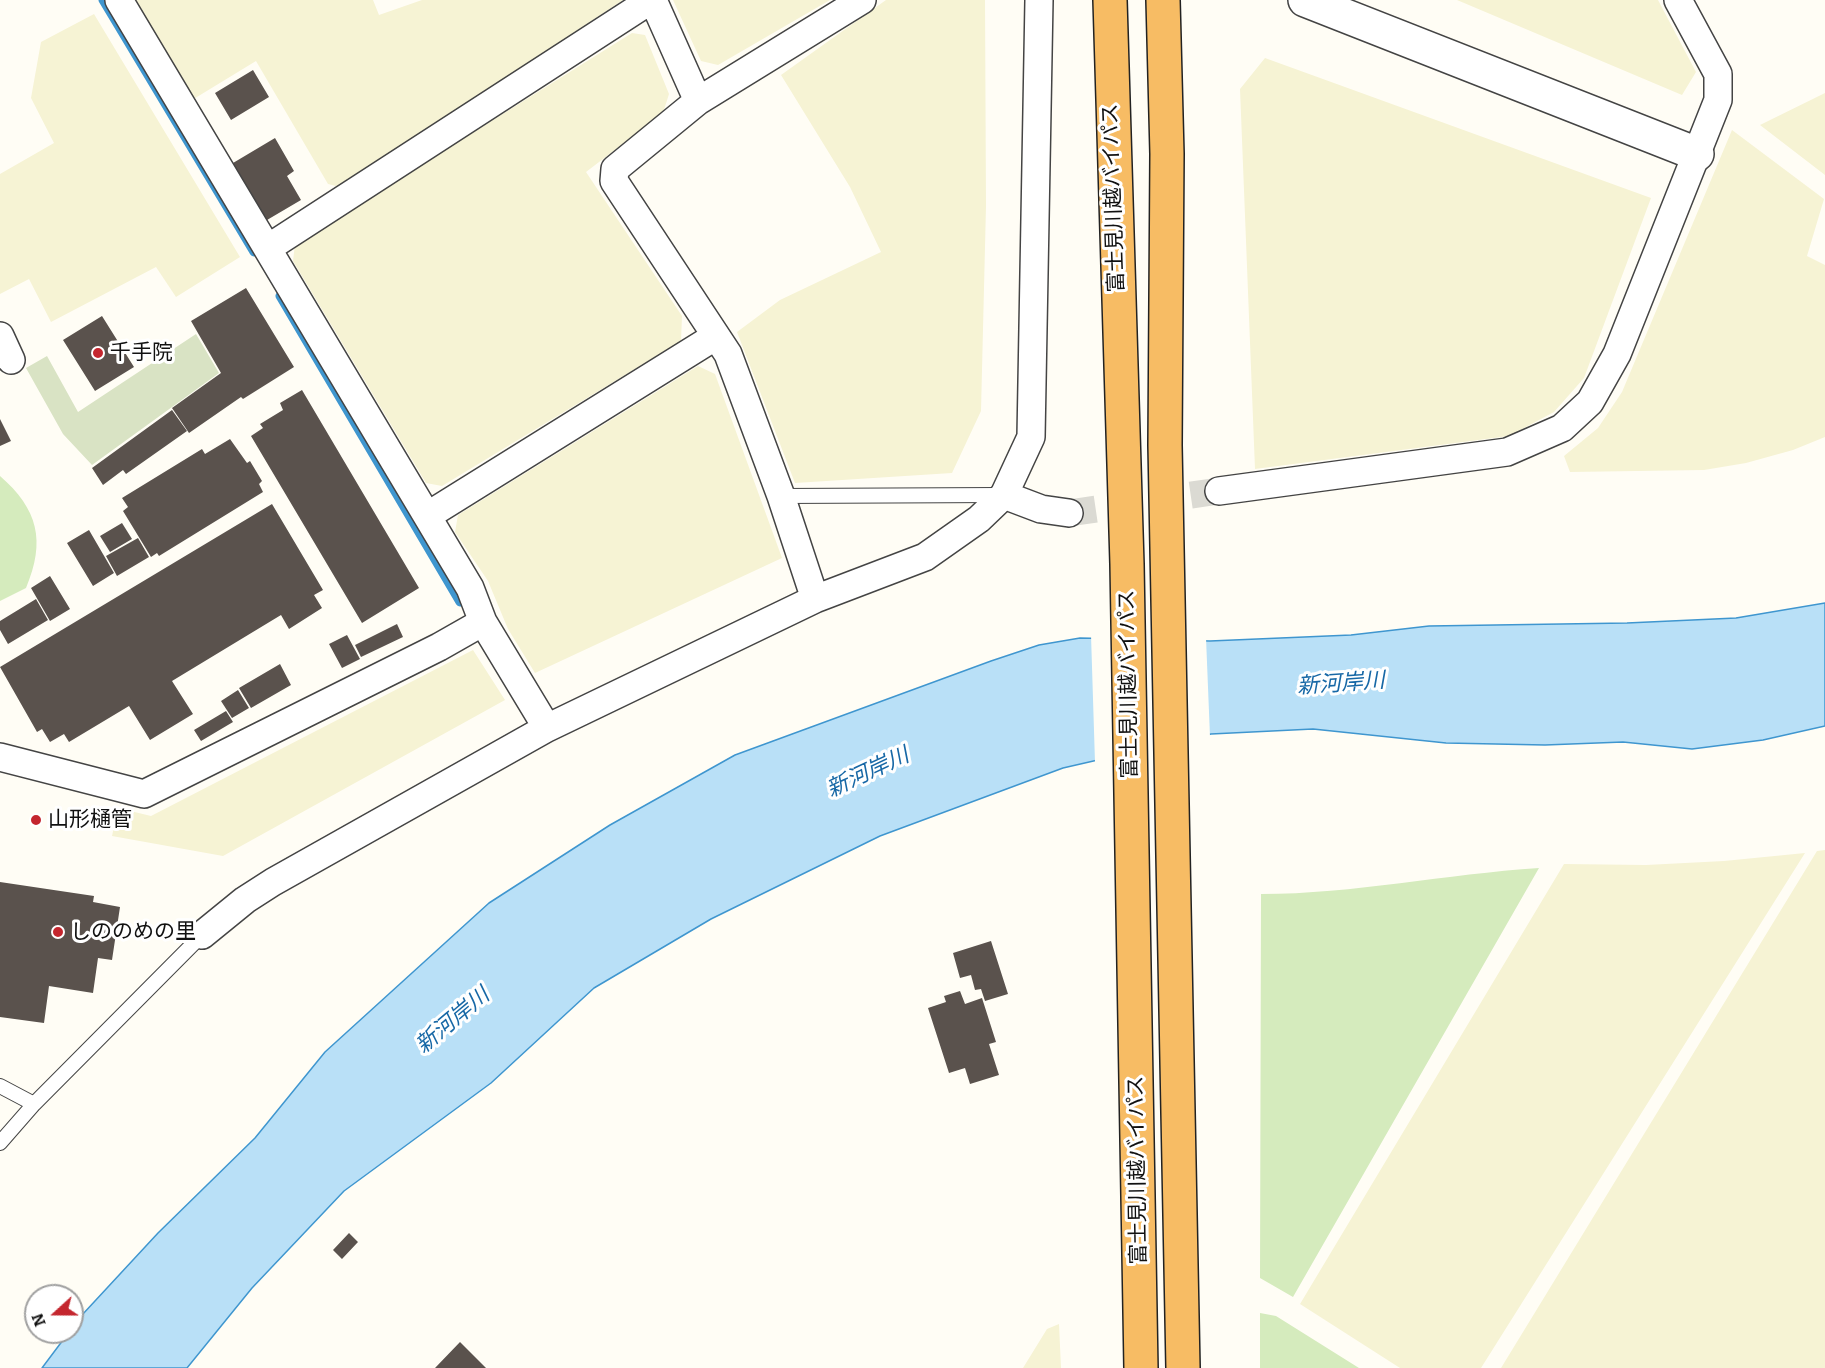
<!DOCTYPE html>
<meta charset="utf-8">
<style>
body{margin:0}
#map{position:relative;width:1825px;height:1368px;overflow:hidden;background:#fffdf5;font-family:Bitter,serif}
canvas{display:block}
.north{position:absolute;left:24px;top:1284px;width:60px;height:60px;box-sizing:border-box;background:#fff;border:2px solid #a0a0a0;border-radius:50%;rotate:249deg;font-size:16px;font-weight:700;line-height:24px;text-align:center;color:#111}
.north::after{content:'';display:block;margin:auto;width:21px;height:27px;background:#c4262e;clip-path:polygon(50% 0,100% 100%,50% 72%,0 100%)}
</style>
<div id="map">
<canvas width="1825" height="1368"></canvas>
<div class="north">N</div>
</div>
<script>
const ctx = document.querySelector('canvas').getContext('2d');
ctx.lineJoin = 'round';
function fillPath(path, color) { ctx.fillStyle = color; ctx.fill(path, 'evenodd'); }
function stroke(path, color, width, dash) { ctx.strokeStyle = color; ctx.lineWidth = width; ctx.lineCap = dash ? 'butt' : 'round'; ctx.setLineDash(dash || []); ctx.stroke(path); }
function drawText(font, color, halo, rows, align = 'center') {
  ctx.font = font + ' Bitter,"Noto Sans JP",serif'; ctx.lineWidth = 6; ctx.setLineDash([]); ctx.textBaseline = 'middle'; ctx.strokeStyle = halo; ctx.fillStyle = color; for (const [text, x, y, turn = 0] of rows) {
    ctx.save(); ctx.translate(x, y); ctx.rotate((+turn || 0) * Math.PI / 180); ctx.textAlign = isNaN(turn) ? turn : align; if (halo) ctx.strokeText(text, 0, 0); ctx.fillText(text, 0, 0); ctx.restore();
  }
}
fillPath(new Path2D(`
 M 132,0 L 373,0 L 379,15 L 422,0 L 623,0 L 340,187 L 328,184 L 256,61 L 192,100 Z
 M 673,0 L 830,0 L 718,65 L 701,61 Z
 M 886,0 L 985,0 L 986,206 L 981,411 L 952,473 L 795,483 L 737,332 L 780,300 L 881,252 L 850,187 L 781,75 Z
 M 1457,0 L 1658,0 L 1696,72 L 1682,95 Z
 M 94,14 L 240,257 L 176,297 L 156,267 L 51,322 L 29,279 L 0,294 L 0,174 L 54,143 L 31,98 L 41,42 Z
 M 632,33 L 645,35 L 669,94 L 663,113 L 586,172 L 682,316 L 681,341 L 442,486 L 426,483 L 293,261 L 295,244 Z
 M 1265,58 L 1651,198 L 1584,378 L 1554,412 L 1509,436 L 1255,469 L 1240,89 Z
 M 1825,93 L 1825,175 L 1760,125 Z
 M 1732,130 L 1824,199 L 1807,256 L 1825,265 L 1825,437 L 1793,450 L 1746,463 L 1704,470 L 1570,472 L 1564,456 L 1598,428 L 1622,392 Z
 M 698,366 L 715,374 L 782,558 L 535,673 L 508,629 L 488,581 L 455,532 L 458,515 Z
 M 473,650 L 505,700 L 223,856 L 112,836 L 118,808 L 151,816 Z
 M 1825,850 L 1825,1368 L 1501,1368 L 1817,851 Z
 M 1805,853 L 1481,1368 L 1400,1368 L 1300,1304 L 1564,864 L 1646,865 L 1724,861 Z
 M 1059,1324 L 1061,1368 L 1023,1368 L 1047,1329 Z`), '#f6f3d4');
fillPath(new Path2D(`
 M 0,476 C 38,509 46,541 26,588 L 0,601 Z
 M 1539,868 L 1293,1297 L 1260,1278 L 1261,894 C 1354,894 1446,874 1539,868 Z
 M 1260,1313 L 1276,1316 L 1359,1368 L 1260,1368 Z`), '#d5ebbd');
fillPath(new Path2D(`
 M 196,334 L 219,373 L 92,465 L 63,434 L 26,368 L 47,356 L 78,412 Z`), '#d9e3c4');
const water = new Path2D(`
 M 1825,603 L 1825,726 L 1763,740 L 1692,749 L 1623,742 L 1545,745 L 1446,743 L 1313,729 L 1211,734 L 1063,768 L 880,836 L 711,919 L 594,988 L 491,1083 L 344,1191 L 252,1288 L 187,1368 L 42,1368 L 69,1332 L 72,1332 L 82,1315 L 158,1233 L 255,1138 L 325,1052 L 489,903 L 610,825 L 735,755 L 991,661 L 1039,645 L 1080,638 L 1210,641 L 1351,635 L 1429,626 L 1627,623 L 1736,618 Z`);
fillPath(water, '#b9e0f7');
stroke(water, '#3f96cf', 1.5);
fillPath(new Path2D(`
 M 1091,635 L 1206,638 L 1210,737 L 1095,763 Z`), '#fffdf5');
stroke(new Path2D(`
 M 103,0 L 254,252
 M 280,296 L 460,602`), '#3f96cf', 9);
fillPath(new Path2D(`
 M 253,70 L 269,97 L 231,120 L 215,93 Z
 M 275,138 L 294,171 L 287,176 L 301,200 L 267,220 L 233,163 Z
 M 246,288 L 294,367 L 243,399 L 241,397 L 189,433 L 172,408 L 221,373 L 191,321 Z
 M 102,316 L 134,367 L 95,391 L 63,340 Z
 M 302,390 L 419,588 L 362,623 L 251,436 L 263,428 L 260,424 L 283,410 L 280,403 Z
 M 172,410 L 187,431 L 126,474 L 123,470 L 103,485 L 92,468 Z
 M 0,419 L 11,441 L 0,446 Z
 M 230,439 L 247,463 L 250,461 L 262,481 L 259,484 L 263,492 L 159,556 L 157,553 L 151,557 L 123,511 L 128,507 L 122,498 L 202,449 L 205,454 Z
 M 272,504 L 323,590 L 314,595 L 322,608 L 289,629 L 281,615 L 172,681 L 193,714 L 150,740 L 129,706 L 69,742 L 64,734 L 50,742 L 42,729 L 37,732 L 0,667 Z
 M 122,523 L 132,539 L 110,552 L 100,536 Z
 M 89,530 L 114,573 L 93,586 L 67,543 Z
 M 138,538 L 149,557 L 117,576 L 106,556 Z
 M 50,576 L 70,609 L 50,621 L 31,588 Z
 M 36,599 L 48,620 L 8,644 L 0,630 L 0,621 Z
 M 397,624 L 403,637 L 361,657 L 355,645 Z
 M 347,635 L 360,659 L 342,668 L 329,644 Z
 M 280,664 L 291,685 L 251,708 L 239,688 Z
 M 238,690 L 249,708 L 232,718 L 221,701 Z
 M 226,711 L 233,722 L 201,741 L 194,730 Z
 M 0,882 L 94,896 L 93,902 L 120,907 L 112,960 L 98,958 L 93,993 L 49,986 L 44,1023 L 0,1017 Z
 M 991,941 L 1008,994 L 985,1001 L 981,989 L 975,990 L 971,975 L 960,978 L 953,953 Z
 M 960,991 L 965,1004 L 982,998 L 996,1042 L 989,1044 L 999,1075 L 970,1084 L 965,1068 L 949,1073 L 928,1008 L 946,1002 L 944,996 Z
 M 349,1233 L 358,1242 L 342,1259 L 333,1250 Z
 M 460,1342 L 486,1368 L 435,1368 Z`), '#5a524d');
stroke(new Path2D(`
 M 1069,513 L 1219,491`), '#dbdad3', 27, [27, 14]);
const service = new Path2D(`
 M 781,496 L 1001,495
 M 0,1086 L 34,1104
 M 0,1143 L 34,1104 L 202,935`);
const minor = new Path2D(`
 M 119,0 L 470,588 L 483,622 L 547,728
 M 653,0 L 698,101
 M 268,248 L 651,0
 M 0,336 L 11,360
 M 1219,491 L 1507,452 L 1562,428 L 1590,402 L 1617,354 L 1718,100 L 1718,74 L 1678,0
 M 1004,495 L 1041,509 L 1069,513
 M 427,516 L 716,336
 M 815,599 L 781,496 L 728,354 L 614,181 L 615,169 L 698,101 L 862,0
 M 0,757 L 144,794 L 439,647 L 483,622
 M 202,935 L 245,900 L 273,882 L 547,728 L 815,599 L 925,557 L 979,519 L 1004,495 L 1031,437 L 1039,0`);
const tertiary = new Path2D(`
 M 1305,0 L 1697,154`);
const trunk = new Path2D(`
 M 1110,0 L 1127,564 L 1141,1368
 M 1163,0 L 1167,154 L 1165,445 L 1183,1368`);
stroke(service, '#444', 16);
stroke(minor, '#444', 30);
stroke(tertiary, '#444', 36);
stroke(trunk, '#222', 36);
stroke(service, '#fff', 14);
stroke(minor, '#fff', 27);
stroke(tertiary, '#fff', 33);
stroke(trunk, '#f7bc64', 33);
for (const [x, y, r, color] of [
 [98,353,6,"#c4262e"],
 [36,820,6,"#c4262e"],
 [58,932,6,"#c4262e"]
]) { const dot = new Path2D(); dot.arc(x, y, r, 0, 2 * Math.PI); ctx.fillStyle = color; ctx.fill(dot); stroke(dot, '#fff', 2); }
drawText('21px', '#111', '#fff', [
 ["富士見川越バイパス",1114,198,-92],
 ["富士見川越バイパス",1129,684,-91],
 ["富士見川越バイパス",1138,1170,-91]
]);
drawText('21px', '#111', '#fff', [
 ["千手院",110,353],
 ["山形樋管",48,820],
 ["しののめの里",70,932]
], 'left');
drawText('italic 22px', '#1768a6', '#fff', [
 ["新河岸川",1341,684,-4],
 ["新河岸川",868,773,-25],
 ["新河岸川",453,1021,-40]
]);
</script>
